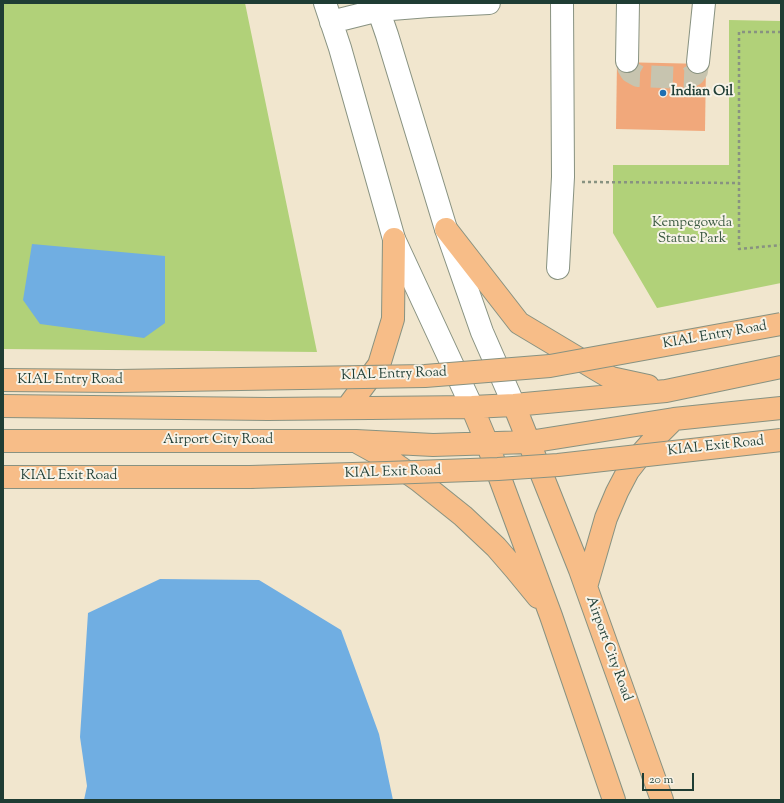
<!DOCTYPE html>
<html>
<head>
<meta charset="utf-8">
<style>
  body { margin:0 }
  #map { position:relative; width:784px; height:803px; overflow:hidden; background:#f1e6ce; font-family:"Sorts Mill Goudy",serif }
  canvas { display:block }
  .frame { position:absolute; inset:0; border:4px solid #1f3d34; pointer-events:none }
  .scale { position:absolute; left:642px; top:773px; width:52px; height:18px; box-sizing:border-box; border:2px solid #1f3d34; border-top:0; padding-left:5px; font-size:12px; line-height:14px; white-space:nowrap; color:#1f3d34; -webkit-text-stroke:3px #f7f3e8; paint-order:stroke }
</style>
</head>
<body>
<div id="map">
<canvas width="784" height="803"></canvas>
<div class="frame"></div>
<div class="scale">20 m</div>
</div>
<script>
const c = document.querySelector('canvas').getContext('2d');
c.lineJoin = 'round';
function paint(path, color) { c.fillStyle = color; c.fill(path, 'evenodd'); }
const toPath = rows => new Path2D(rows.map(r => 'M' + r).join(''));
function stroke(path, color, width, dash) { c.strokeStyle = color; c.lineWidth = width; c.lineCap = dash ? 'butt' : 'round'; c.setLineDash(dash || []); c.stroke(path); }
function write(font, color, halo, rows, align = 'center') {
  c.font = font + ' "Sorts Mill Goudy",serif'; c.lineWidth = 4; c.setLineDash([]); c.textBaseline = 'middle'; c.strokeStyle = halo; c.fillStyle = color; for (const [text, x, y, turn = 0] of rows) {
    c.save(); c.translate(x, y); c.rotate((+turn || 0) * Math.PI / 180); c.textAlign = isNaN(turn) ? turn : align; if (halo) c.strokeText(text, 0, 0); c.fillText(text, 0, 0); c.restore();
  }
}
const green = toPath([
  [3,3,245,3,317,352,3,349],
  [729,20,781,21,781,283,657,308,613,233,613,165,729,165]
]);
const water = toPath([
  [32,244,165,256,165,323,144,338,40,324,23,300],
  [160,579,259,580,341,630,379,734,393,800,84,800,87,786,80,737,88,613]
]);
const building = toPath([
  [617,62,706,64,705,131,616,129]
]);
const minorTunnel = toPath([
  [627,61,628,67,631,72,638,76,688,78,694,75,697,71,698,62]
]);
const path = toPath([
  [781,32,739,32,739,249,781,245],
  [582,182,739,183]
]);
const minor = toPath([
  [325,3,340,48,394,239,472,407],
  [376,3,387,35,446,229,482,332,514,405],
  [331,22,379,10,429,6,489,3],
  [627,61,628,3],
  [698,62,704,3],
  [558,268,563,177,562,3]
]);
const major = toPath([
  [446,229,519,323,611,378,648,386],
  [3,380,118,381],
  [514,405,580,570,662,800],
  [3,406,268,409,472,407,514,405,666,391,781,367],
  [472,407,487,443,551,616,614,800],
  [347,408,379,365,393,319,394,239],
  [3,441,356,441,433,445,529,442,674,419,781,408],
  [359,443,388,459,418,480,463,516,496,547,515,569,538,597],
  [3,477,250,477],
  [586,587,606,518,617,492,628,471,642,453,657,436,674,419]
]);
const majorBridge = toPath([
  [118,381,425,376,550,366,781,324],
  [250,477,387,473,498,469,558,465,781,440]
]);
const markers = [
  [663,93,4,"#1f6fb2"]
];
const poiNames = [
  ["Indian Oil",671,93]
];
const parkNames = [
  ["Kempegowda",692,224],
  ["Statue Park",692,240]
];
const streetNames = [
  ["KIAL Entry Road",715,336,-10],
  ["KIAL Entry Road",394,375,-2],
  ["KIAL Entry Road",70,381],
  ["Airport City Road",218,441],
  ["KIAL Exit Road",716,447,-6],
  ["KIAL Exit Road",393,473,-2],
  ["KIAL Exit Road",69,477],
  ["Airport City Road",608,649,70]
];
paint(green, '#b1d179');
paint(water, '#70aee2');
paint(building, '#f1a87b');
stroke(minorTunnel, '#c7c4af', 22, [22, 11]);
stroke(minor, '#889281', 24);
stroke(major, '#889281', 24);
stroke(path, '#889281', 2.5, [3, 3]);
stroke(minor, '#fff', 22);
stroke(major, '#f7bd88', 22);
stroke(majorBridge, '#889281', 24, []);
stroke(majorBridge, '#f7bd88', 22);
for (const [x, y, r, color] of markers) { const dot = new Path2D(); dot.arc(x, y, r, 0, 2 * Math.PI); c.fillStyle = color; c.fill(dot); stroke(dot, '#f7f3e8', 1.5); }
write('bold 14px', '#1f3d34', '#f7f3e8', poiNames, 'left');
write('14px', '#3c5b42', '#f7f3e8', parkNames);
write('14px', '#1f3d34', '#f7f3e8', streetNames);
</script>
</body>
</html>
